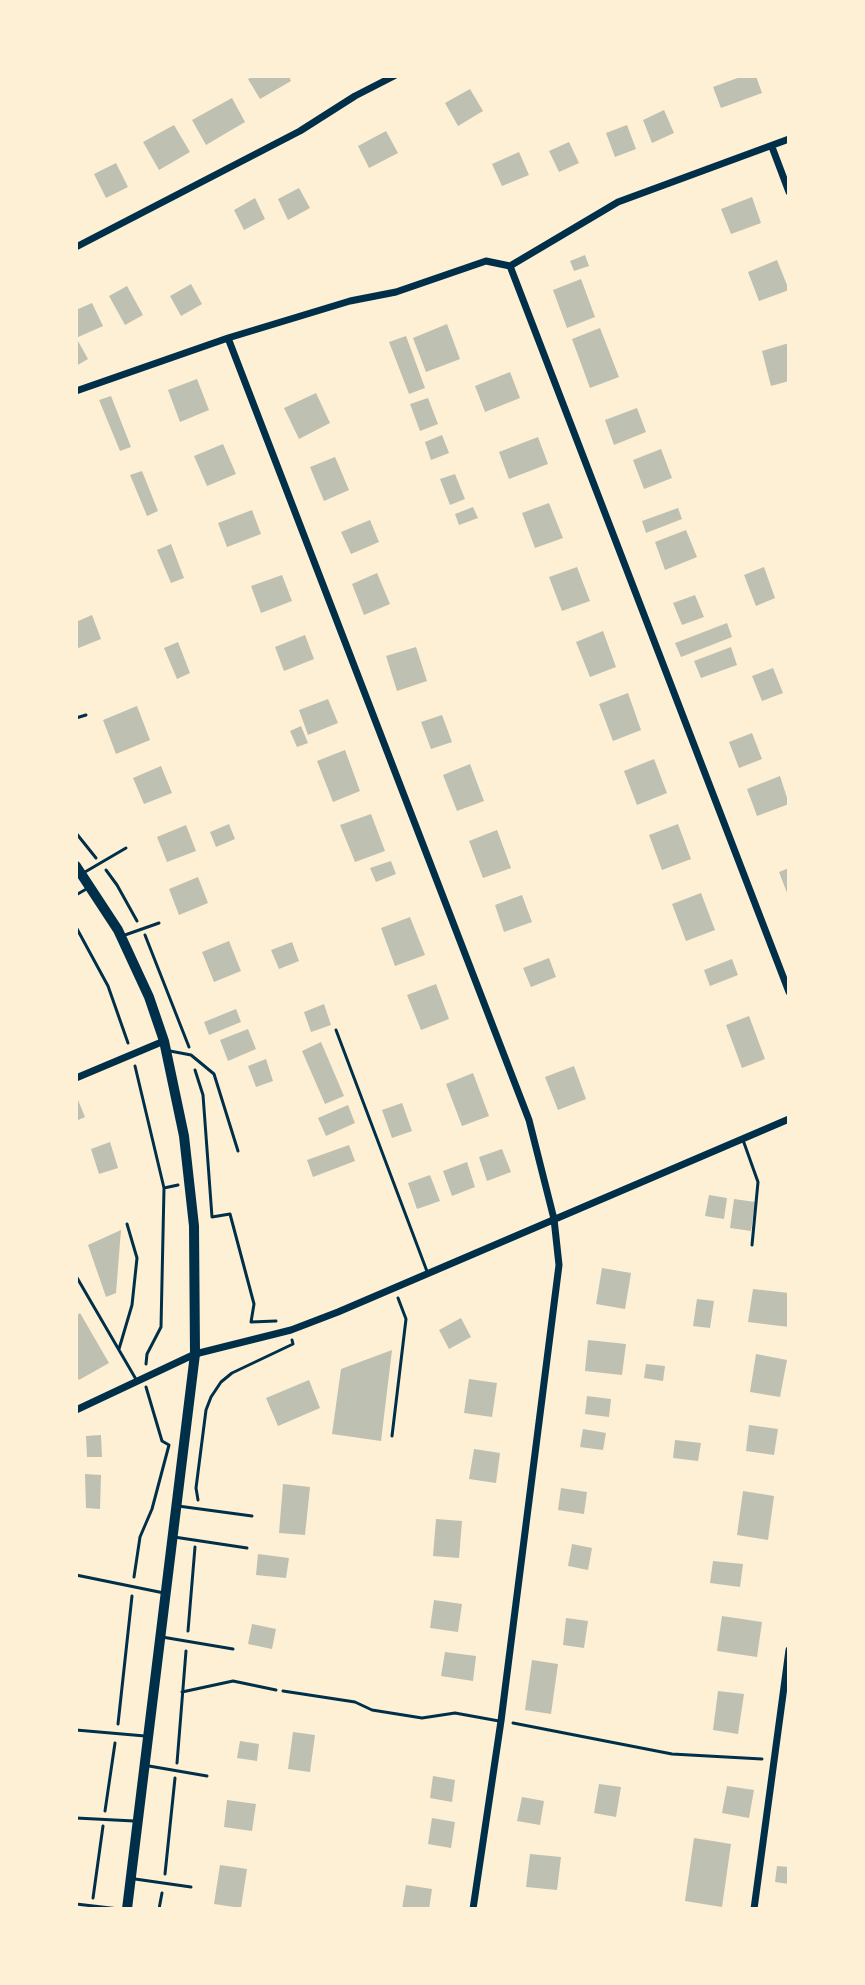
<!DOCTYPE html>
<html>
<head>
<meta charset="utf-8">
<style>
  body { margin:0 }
  #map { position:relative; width:865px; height:1985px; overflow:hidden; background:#fdf0d5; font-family:Raleway,sans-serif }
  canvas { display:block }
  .frame { position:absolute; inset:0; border:78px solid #fdf0d5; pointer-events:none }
</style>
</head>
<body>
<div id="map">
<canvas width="865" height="1985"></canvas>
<div class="frame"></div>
</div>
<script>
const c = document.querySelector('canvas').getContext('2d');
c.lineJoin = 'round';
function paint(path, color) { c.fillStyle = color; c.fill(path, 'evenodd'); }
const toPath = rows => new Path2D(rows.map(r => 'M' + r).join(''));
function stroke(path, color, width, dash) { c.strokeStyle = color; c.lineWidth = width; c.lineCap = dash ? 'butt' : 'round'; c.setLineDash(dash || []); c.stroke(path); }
const building = toPath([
  [254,76,289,76,291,81,260,99,248,79],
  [743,76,756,76,762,93,721,108,713,87],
  [470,89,483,111,458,126,445,103],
  [232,98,245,122,206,145,192,120],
  [664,110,674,133,652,143,643,120],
  [174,125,190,152,159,170,143,142],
  [627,125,636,149,615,157,606,133],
  [386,131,398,153,369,168,358,146],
  [569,142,579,163,559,172,549,151],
  [519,152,529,175,502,186,492,164],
  [116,163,128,187,106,198,94,174],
  [299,188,310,208,288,220,278,199],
  [752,197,761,223,731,234,721,209],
  [255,198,265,219,244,230,234,210],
  [585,255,589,266,574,271,570,261],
  [777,260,789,290,759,301,748,272],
  [581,279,595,317,567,328,553,290],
  [191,284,202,304,181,316,170,296],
  [127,286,143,315,125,325,109,296],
  [92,303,103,326,76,338,76,310],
  [447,324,460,359,426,372,413,338],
  [600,328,619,377,590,388,572,339],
  [406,336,425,388,409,394,389,342],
  [78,341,88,359,76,366,76,342],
  [789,343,789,381,771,386,762,351],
  [510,372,520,398,485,412,475,386],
  [197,379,209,410,180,422,168,390],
  [316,393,330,423,299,439,284,408],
  [111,396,131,447,120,451,99,400],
  [428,398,438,424,420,431,410,404],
  [637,408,646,432,614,445,605,420],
  [442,435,449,453,431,460,425,442],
  [538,437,548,464,509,479,499,452],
  [223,444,236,474,207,486,194,456],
  [661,449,672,478,644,489,633,460],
  [335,457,349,490,324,501,310,467],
  [142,471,158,511,147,516,130,475],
  [455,474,465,499,450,505,440,479],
  [549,503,563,538,535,548,522,513],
  [473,507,478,518,459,525,455,514],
  [678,508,682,519,646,533,642,521],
  [252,510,261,534,227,547,218,523],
  [370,520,379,542,351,554,341,532],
  [686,530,697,557,665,570,655,542],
  [171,544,184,578,171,583,157,550],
  [577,567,590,601,562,611,549,577],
  [764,567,775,598,756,606,744,575],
  [377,573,390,604,364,615,352,584],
  [282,575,292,601,261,613,251,586],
  [695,595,704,617,682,625,673,603],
  [92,615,101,639,76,649,76,622],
  [727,623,732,637,681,657,675,643],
  [603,631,616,667,590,677,576,642],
  [305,635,314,659,284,671,275,647],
  [178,642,190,673,177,679,164,648],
  [416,647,427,681,397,691,386,656],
  [731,647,737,665,701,678,694,661],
  [773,668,783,693,762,701,752,676],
  [628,693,641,730,613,741,599,704],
  [328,699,338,723,308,735,299,710],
  [137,706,150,740,116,754,103,720],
  [442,715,452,742,431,749,421,722],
  [301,726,308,743,297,747,290,731],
  [752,733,762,759,739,768,729,742],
  [345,750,360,791,333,802,317,761],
  [654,759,667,793,637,805,624,771],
  [470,764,484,801,457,811,443,775],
  [161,766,172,793,144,804,133,778],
  [780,776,789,804,757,816,747,789],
  [371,814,385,851,355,862,340,825],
  [229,824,235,839,216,847,210,832],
  [678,824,691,859,662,870,649,835],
  [186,825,196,851,167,862,157,837],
  [497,830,511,868,483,878,469,841],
  [391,861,396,874,376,882,370,868],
  [789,868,789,898,779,872],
  [198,877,208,903,179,915,169,889],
  [701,893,715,930,686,941,672,904],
  [522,895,532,922,504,932,495,905],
  [410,917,425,955,395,966,381,928],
  [229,941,241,971,214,982,202,952],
  [292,942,299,961,279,969,271,950],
  [549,958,556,977,531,987,523,968],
  [732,959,738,975,710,986,704,970],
  [436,984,449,1019,421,1030,407,995],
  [324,1004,331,1025,311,1032,304,1012],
  [236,1009,241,1022,209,1035,204,1022],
  [749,1016,765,1059,742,1068,726,1025],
  [248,1029,256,1049,228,1061,220,1040],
  [321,1042,344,1096,325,1104,302,1051],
  [266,1059,273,1081,256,1087,248,1066],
  [574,1066,586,1099,558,1110,545,1077],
  [473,1073,489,1116,462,1126,446,1084],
  [76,1095,85,1117,76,1121],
  [402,1103,412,1131,392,1138,382,1110],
  [348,1105,355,1123,326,1136,318,1118],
  [110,1142,118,1168,99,1174,91,1149],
  [349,1145,355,1161,313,1177,307,1160],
  [502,1149,511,1172,487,1181,479,1157],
  [467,1162,475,1187,452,1196,443,1171],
  [430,1175,440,1201,417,1209,408,1183],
  [709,1195,727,1198,724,1219,705,1216],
  [734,1199,755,1202,751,1231,730,1228],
  [121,1230,116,1293,106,1297,88,1245],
  [602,1268,631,1273,625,1309,596,1304],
  [753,1289,789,1293,789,1327,748,1322],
  [697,1299,714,1301,710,1328,693,1326],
  [80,1313,109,1363,79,1380,76,1375,76,1316],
  [461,1318,471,1337,449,1349,439,1330],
  [588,1340,626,1344,622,1375,585,1371],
  [392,1350,381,1441,332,1434,341,1369],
  [756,1354,787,1360,780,1397,750,1392],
  [646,1364,665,1366,663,1381,644,1378],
  [469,1379,497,1383,492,1417,464,1413],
  [309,1380,320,1408,278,1426,266,1398],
  [587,1396,611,1399,609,1417,585,1414],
  [749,1425,778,1429,774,1455,746,1451],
  [583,1429,606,1433,603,1450,580,1447],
  [101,1435,102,1457,87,1457,86,1436],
  [675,1440,701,1443,698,1461,673,1458],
  [474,1449,500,1453,496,1483,469,1479],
  [85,1474,101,1475,100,1509,86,1508],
  [283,1484,310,1487,305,1535,279,1533],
  [561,1488,587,1492,584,1514,558,1510],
  [743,1491,774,1496,768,1540,737,1535],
  [436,1519,462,1521,459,1558,433,1556],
  [572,1544,592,1548,588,1570,568,1566],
  [258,1554,289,1558,286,1578,256,1575],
  [713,1561,743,1564,740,1587,710,1583],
  [434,1600,462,1604,458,1632,430,1628],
  [722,1616,762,1622,757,1657,717,1651],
  [566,1618,588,1621,584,1648,563,1645],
  [252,1624,276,1629,272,1649,248,1644],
  [445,1652,476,1656,473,1681,441,1676],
  [532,1660,558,1664,551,1714,525,1710],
  [718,1691,744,1694,738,1734,713,1730],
  [293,1732,315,1735,310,1772,288,1769],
  [240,1741,259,1744,257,1761,237,1758],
  [433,1776,455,1780,452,1802,430,1798],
  [599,1784,621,1787,616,1817,594,1813],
  [727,1786,754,1790,749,1818,722,1813],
  [522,1797,544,1801,540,1825,517,1821],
  [227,1800,256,1804,252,1831,224,1827],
  [432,1818,455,1822,451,1848,428,1844],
  [694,1838,731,1844,722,1907,685,1901],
  [530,1854,561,1857,557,1890,526,1887],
  [220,1865,247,1869,241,1908,214,1904],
  [777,1866,789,1867,789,1884,775,1882],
  [406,1885,432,1889,429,1909,402,1909]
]);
const path = toPath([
  [76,833,96,858],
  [106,870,117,885,137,921],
  [76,927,108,986,128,1043],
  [145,935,189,1047],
  [135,1066,164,1188,161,1327,147,1354,146,1364],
  [195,1070,203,1095,212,1217,230,1214,254,1304,251,1322,276,1321],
  [164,1188,178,1185],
  [392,1436,406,1319,398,1298],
  [198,1500,196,1488,206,1410,211,1397,221,1382,232,1373,293,1344,292,1340],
  [134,1577,140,1537,152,1509,169,1445,162,1441,146,1387],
  [188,1631,195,1547],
  [182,1692,233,1681,276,1690],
  [513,1723,672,1754,762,1759],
  [118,1724,132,1596],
  [177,1763,186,1651],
  [105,1811,115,1743],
  [165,1874,175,1778],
  [93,1898,103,1826],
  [159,1909,162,1893]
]);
const service = toPath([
  [76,718,86,715],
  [85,872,126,848],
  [76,895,88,888],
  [125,935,159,923],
  [336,1030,428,1274],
  [170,1051,191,1055,214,1074,238,1151],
  [743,1140,758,1182,752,1245],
  [76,1276,137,1381],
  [119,1349,132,1305,137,1258,127,1224],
  [178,1506,252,1516],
  [174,1537,247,1548],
  [76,1575,164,1593],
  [162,1637,233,1649],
  [283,1691,355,1702,372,1710,422,1718,455,1713,499,1721],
  [76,1730,145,1736],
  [149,1766,207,1776],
  [76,1818,134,1821],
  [135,1879,191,1887],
  [76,1904,119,1909]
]);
const minor = toPath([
  [772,147,789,192],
  [76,247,300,131,355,96,394,76],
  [510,266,789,992],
  [228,338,529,1120,554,1219,559,1265,501,1721,473,1909],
  [76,391,228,338,350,301,396,292,486,261,510,266,618,202,789,139],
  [76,1078,164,1041],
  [76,1410,195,1354,291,1330,338,1312,789,1119],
  [754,1909,789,1650]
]);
const secondary = toPath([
  [76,866,118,930,149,997,164,1041,184,1136,194,1226,195,1354,127,1909]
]);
paint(building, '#bec0b2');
stroke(path, '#003049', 3);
stroke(service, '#003049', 3);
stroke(minor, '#003049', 7);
stroke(secondary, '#003049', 10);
</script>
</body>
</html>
